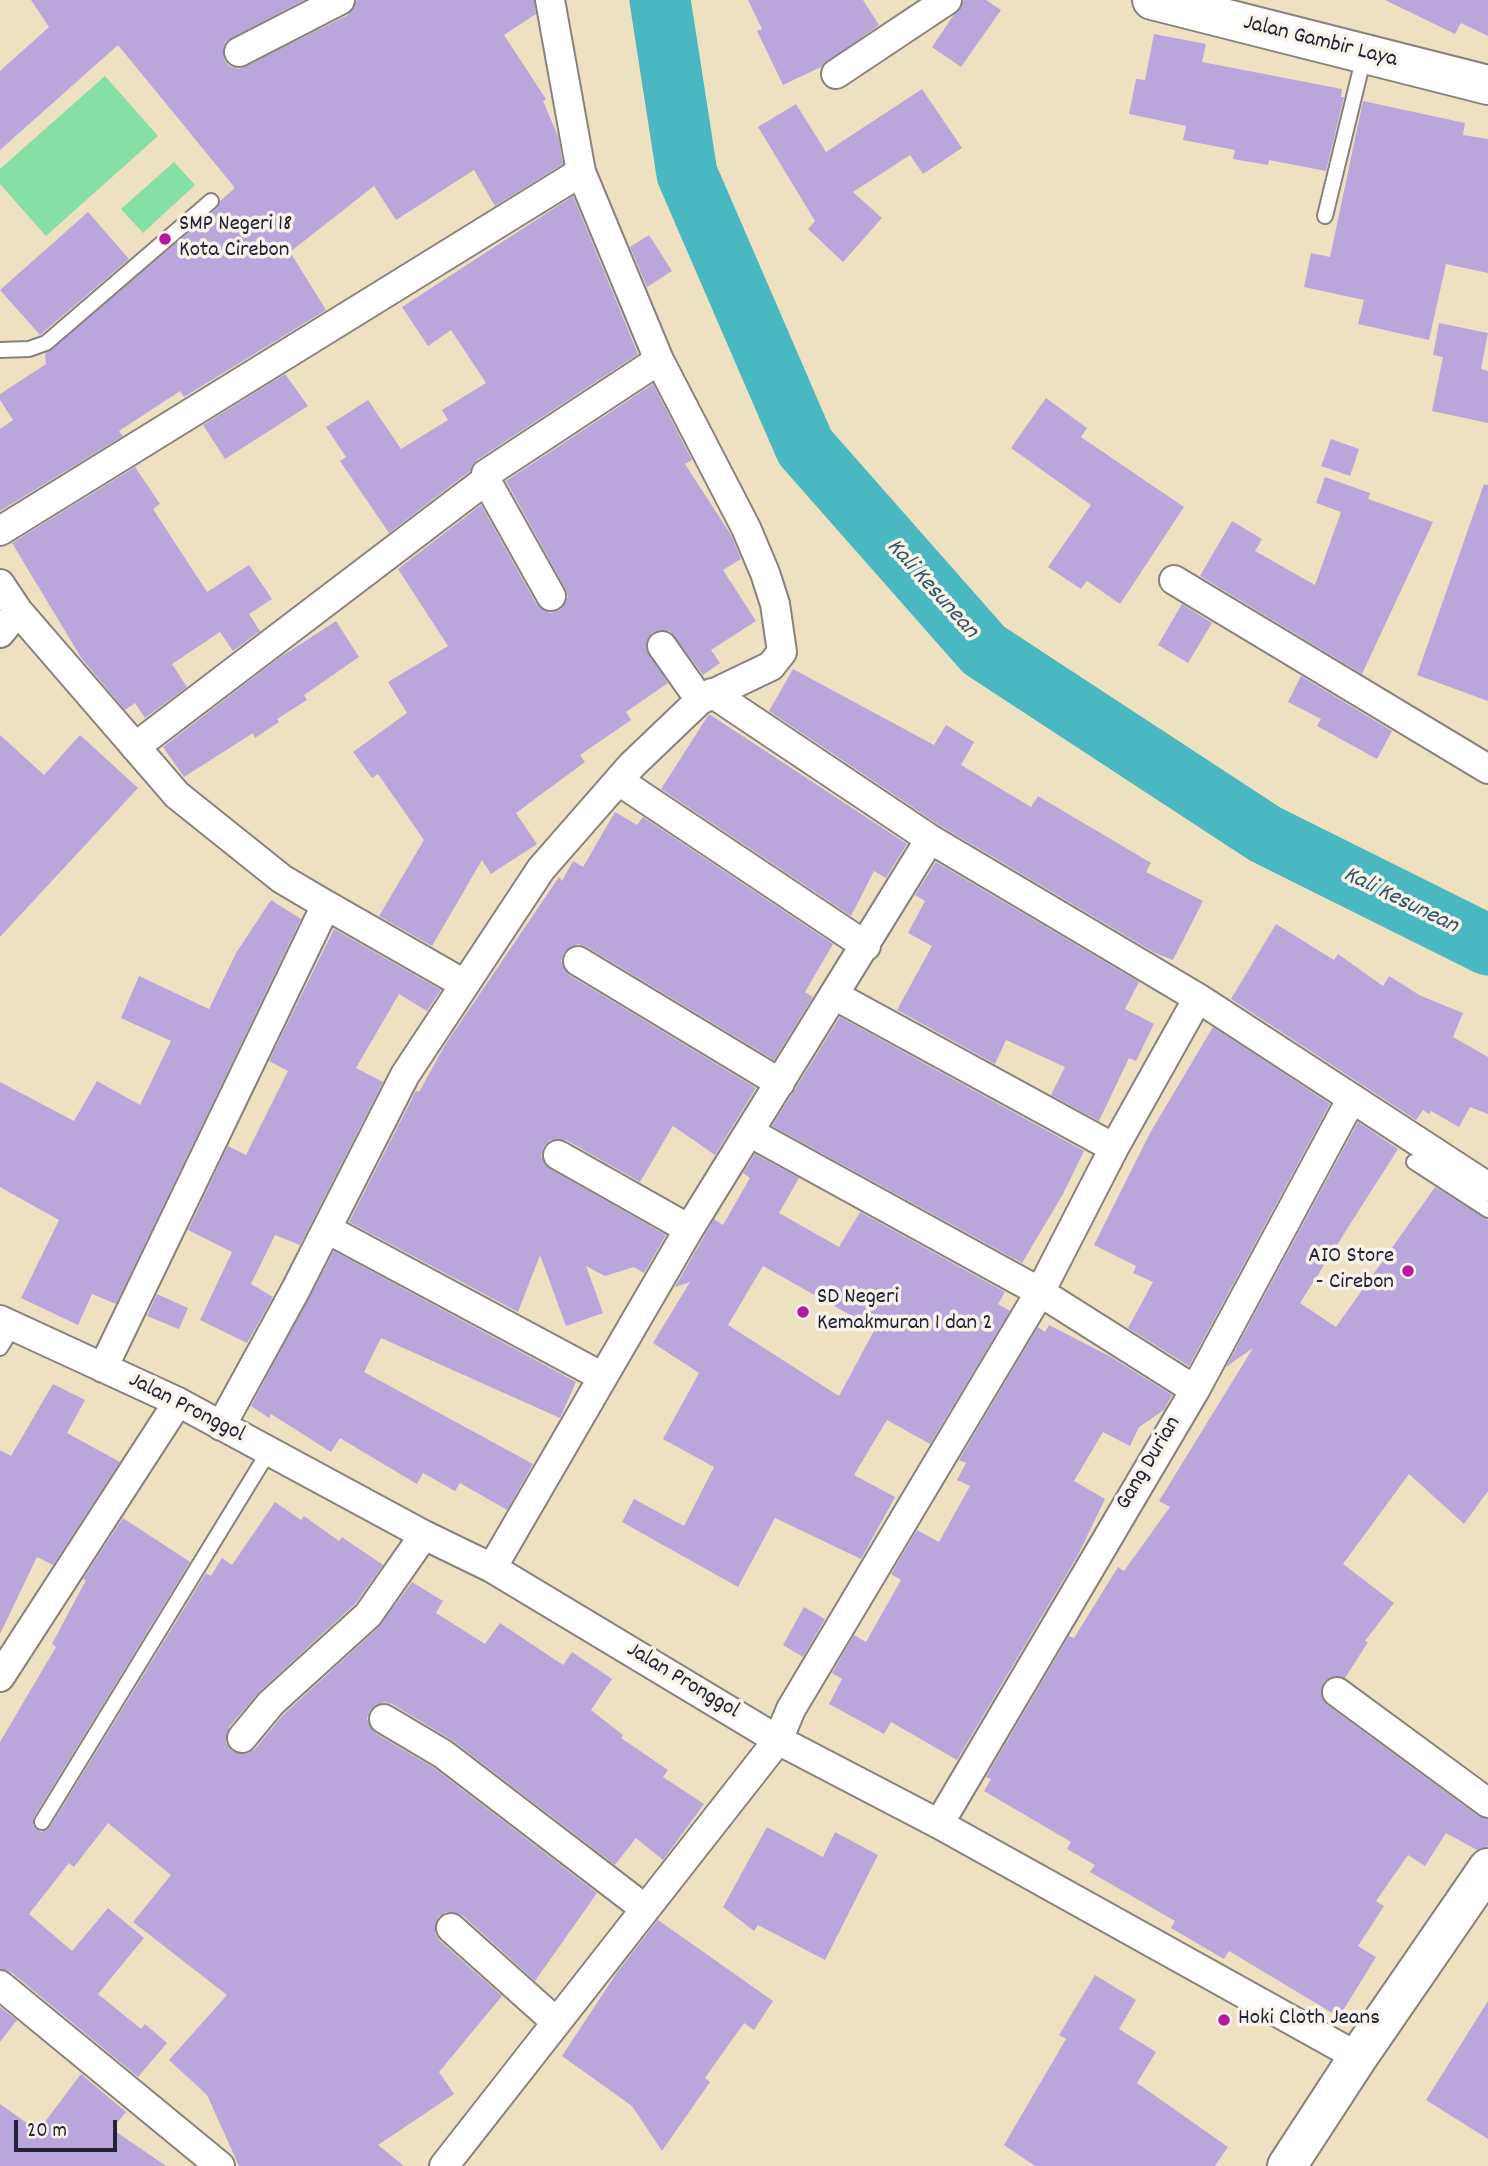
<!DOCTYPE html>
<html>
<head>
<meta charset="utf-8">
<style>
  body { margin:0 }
  #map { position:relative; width:1488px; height:2166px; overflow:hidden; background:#ede1c1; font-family:Dekko,sans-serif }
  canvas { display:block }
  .scale { position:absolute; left:14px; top:2120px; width:103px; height:32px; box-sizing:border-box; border:4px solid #22223b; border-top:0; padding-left:9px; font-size:21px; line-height:24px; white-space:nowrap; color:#22223b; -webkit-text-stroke:5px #f7f3e8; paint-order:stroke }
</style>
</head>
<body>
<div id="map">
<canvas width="1488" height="2166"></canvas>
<div class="scale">20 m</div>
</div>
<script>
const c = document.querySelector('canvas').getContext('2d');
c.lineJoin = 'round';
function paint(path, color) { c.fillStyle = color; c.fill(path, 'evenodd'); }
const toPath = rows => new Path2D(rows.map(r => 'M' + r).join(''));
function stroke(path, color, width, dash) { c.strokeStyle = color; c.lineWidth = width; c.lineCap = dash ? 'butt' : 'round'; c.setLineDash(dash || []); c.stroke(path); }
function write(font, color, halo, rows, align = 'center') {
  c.font = font + ' Dekko,sans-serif'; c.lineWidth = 7; c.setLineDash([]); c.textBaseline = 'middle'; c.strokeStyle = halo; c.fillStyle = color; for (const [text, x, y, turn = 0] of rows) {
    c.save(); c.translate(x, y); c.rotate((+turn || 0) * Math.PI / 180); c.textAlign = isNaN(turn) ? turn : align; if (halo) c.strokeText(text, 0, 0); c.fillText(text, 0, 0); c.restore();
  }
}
const green = toPath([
  [105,76,158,136,46,236,0,184,0,169],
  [174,162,195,185,143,233,121,209]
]);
const river = toPath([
  [660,0,687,174,805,447,984,650,1265,834,1488,945]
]);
const building = toPath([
  [31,0,304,0,225,42,224,59,229,66,239,69,348,15,357,0,534,0,536,14,504,35,546,99,543,101,558,136,563,164,495,206,474,170,396,220,374,186,290,252,326,310,184,397,180,391,119,431,123,436,0,511,0,429,13,420,0,400,0,394,46,364,45,354,217,208,220,201,235,188,118,45,0,150,0,71,49,27],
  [748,0,863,0,879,25,821,67,783,85,757,31,762,29],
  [964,0,986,0,1001,10,961,67,932,47],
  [1385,0,1488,0,1488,36,1461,23,1455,34],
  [1154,34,1206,44,1202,62,1342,89,1341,97,1344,97,1326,171,1269,160,1268,165,1233,159,1235,150,1183,140,1186,126,1129,114,1136,79,1145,80],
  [922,89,962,148,923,174,910,155,853,192,882,218,843,262,808,229,815,221,758,127,796,104,826,152],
  [1363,101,1465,123,1463,135,1488,139,1488,273,1446,264,1429,340,1358,324,1364,300,1304,287,1311,253,1330,257],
  [573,196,638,354,477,460,470,471,389,533,340,461,346,457,326,427,368,400,401,449,448,420,442,410,486,383,451,330,428,346,402,307],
  [88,212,129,259,40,335,0,290],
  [649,235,672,271,647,287,630,247],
  [1439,323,1488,333,1481,369,1488,371,1488,423,1432,411,1443,357,1433,355],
  [285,374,308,406,225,459,203,425],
  [653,384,692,460,685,464,731,535,741,559,723,570,756,621,711,650,720,663,703,675,670,631,660,630,652,633,646,648,668,683,626,712,631,720,580,755,585,762,516,813,537,844,491,874,482,860,432,946,379,916,424,840,378,774,372,778,353,752,407,713,388,682,448,646,398,569,481,505,537,605,550,613,560,610,568,597,565,588,506,481],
  [1046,398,1087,428,1081,437,1184,507,1120,604,1087,581,1081,589,1048,567,1091,505,1011,448],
  [1331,439,1359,449,1350,476,1321,466],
  [135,467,160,504,153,509,207,592,249,565,272,599,249,614,260,631,233,651,220,632,172,664,187,687,145,718,135,703,125,710,82,659,12,543],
  [1325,477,1370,493,1368,499,1433,522,1362,674,1200,576,1232,521,1262,539,1255,551,1315,585,1341,512,1316,503],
  [1484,484,1488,485,1488,701,1417,675],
  [1182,604,1212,623,1188,663,1158,645],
  [336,621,359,657,304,695,307,700,277,719,279,722,255,738,253,733,184,777,163,747,279,658],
  [793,669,934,745,946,725,974,742,961,765,1031,807,1038,796,1151,863,1146,872,1203,901,1173,960,1155,953,939,825,769,711],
  [1301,676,1392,731,1377,759,1317,726,1321,719,1288,702],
  [709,714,907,844,886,878,874,871,851,916,661,789],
  [0,735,44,775,80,735,138,788,0,937],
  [615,812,637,825,643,817,833,944,805,992,813,997,774,1060,587,947,578,944,564,952,561,961,569,975,756,1088,715,1155,673,1126,640,1182,566,1140,550,1140,544,1146,541,1156,550,1169,666,1235,644,1273,634,1267,605,1276,586,1266,603,1313,566,1326,540,1255,518,1312,349,1222,416,1091,419,1092,445,1045,559,877,562,881,573,861,583,867],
  [936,862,1139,982,1125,1009,1154,1024,1136,1061,1129,1058,1099,1121,1051,1095,1065,1067,1006,1040,995,1064,897,1010,932,946,908,933,925,901,915,895],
  [271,900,301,919,116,1304,92,1294,78,1325,21,1298,59,1220,0,1187,0,1082,74,1121,97,1081,140,1105,171,1041,121,1018,139,976,209,1009,236,953],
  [1276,924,1334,960,1338,954,1383,986,1389,976,1421,996,1463,1013,1453,1037,1488,1057,1488,1114,1470,1107,1459,1127,1431,1111,1429,1114,1423,1110,1416,1120,1231,999],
  [334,929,441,990,427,1011,399,994,356,1068,383,1082,300,1245,275,1235,251,1284,273,1297,247,1343,200,1320,232,1252,188,1230,228,1146,246,1155,288,1071,269,1061],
  [840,1017,1084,1151,1063,1194,1022,1263,772,1126],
  [1213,1027,1330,1104,1189,1366,1128,1328,1153,1282,1133,1273,1136,1266,1094,1245,1150,1133],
  [1358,1122,1398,1149,1300,1303,1336,1327,1435,1187,1488,1220,1488,1491,1464,1524,1409,1474,1343,1564,1394,1603,1365,1641,1368,1642,1345,1678,1331,1677,1324,1682,1322,1698,1327,1705,1478,1816,1488,1819,1488,1846,1477,1850,1446,1833,1425,1866,1408,1855,1376,1901,1384,1906,1358,1946,1376,1957,1339,2017,1229,1951,1224,1959,1171,1928,1175,1921,1090,1872,1095,1865,1067,1849,1071,1842,984,1791,991,1779,986,1777,1069,1636,1074,1638,1118,1567,1124,1571,1170,1507,1159,1501,1253,1348,1226,1367],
  [755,1154,799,1178,779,1213,839,1247,860,1212,1005,1292,998,1304,1010,1311,930,1444,887,1420,854,1475,895,1497,861,1559,775,1518,738,1587,622,1522,634,1499,684,1526,714,1467,663,1439,699,1373,653,1343,690,1282,675,1287,714,1219,723,1225,750,1178,743,1173],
  [763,1266,875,1329,839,1396,728,1325],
  [334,1251,576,1382,560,1418,381,1338,364,1372,533,1464,507,1510,460,1483,455,1491,423,1473,417,1484,340,1438,331,1452,271,1414,269,1418,251,1406],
  [157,1294,188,1308,179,1329,147,1316],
  [1049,1325,1111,1357,1172,1395,1164,1410,1139,1427,1130,1446,1103,1432,1074,1481,1105,1499,1078,1555,957,1760,891,1722,884,1734,829,1704,842,1679,832,1673,854,1635,866,1642,901,1580,891,1574,917,1530,939,1542,970,1486,957,1480,966,1463,959,1460,1038,1327,1045,1332],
  [53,1384,85,1400,67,1433,120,1462,53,1565,37,1557,0,1634,0,1450,11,1456],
  [275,1502,301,1520,304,1516,339,1541,342,1537,383,1565,355,1604,260,1691,229,1727,226,1743,232,1751,247,1754,255,1749,283,1715,379,1627,412,1582,443,1601,436,1613,485,1644,500,1623,563,1665,572,1652,612,1679,591,1710,623,1735,621,1738,668,1770,663,1777,704,1804,663,1860,636,1838,615,1865,452,1740,392,1704,384,1702,370,1710,367,1719,375,1733,434,1768,597,1893,535,1981,462,1915,446,1912,438,1917,435,1933,439,1940,502,1996,439,2072,454,2094,378,2145,404,2166,239,2166,207,2095,169,2060,227,1995,133,1922,171,1875,108,1823,74,1867,69,1863,29,1914,72,1951,108,1908,144,1938,98,1994,141,2029,145,2024,167,2043,138,2077,11,1972,0,1969,0,1742,56,1647,52,1644,86,1580,83,1579,123,1518,190,1562,34,1817,33,1826,41,1832,50,1827,206,1573,211,1576,222,1558,232,1565],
  [804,1607,825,1619,803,1657,783,1645],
  [767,1827,823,1857,835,1832,878,1855,825,1960,758,1925,754,1931,723,1907],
  [658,1920,773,2001,754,2030,744,2023,705,2078,710,2082,662,2151,632,2106,562,2056,618,1971],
  [1095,1975,1136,2000,1119,2029,1156,2052,1137,2083,1228,2147,1215,2166,1035,2166,1004,2145,1066,2039,1059,2035],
  [1488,2001,1488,2139,1426,2100],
  [0,2007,17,2020,0,2042],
  [81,2074,126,2112,112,2129,166,2166,0,2166,0,2104,38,2131]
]);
const lane = toPath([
  [1325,216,1364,56],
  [0,350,29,349,46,343,211,201],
  [1414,1162,1488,1210],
  [0,1348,13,1327],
  [42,1822,269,1451]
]);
const street = toPath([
  [239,52,340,0],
  [836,74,947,0],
  [486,480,551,596],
  [0,531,581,172],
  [1174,580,1488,769],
  [0,584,18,611,177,795,282,879,326,905,103,1368],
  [0,633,18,611],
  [662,646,700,700],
  [712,693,930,839,1198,998,1488,1187],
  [135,747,486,480,486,474,659,360],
  [619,781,866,946],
  [326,905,464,984],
  [578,961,780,1083],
  [834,995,1114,1148],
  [751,1133,1040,1292,1195,1390],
  [558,1155,689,1229],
  [327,1229,601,1376],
  [0,1320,178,1402,424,1535,492,1568,778,1740,939,1824,1358,2057],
  [221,1426,295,1291,405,1075,541,869,632,765,700,700,771,666,782,652,775,604,765,573,746,528,659,360,581,172,550,0],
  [492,1568,689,1229,930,839],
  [0,1677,178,1402],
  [1337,1692,1488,1803],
  [384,1719,443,1754,644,1908],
  [242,1738,271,1703,368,1615,424,1535],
  [939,1824,1195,1390,1352,1098],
  [451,1928,555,2021],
  [0,1985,220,2166],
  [444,2166,778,1740,791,1709,1040,1292,1114,1148,1198,998]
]);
const secondary = toPath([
  [1152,0,1488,85]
]);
const highway = toPath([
  [1287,2166,1358,2057,1488,1868]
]);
const markers = [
  [165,239,7,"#b5179e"],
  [1408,1271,7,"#b5179e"],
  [803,1312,7,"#b5179e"],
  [1224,2020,7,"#b5179e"]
];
const streetNames = [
  ["Jalan Gambir Laya",1320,43,14],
  ["Jalan Pronggol",186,1409,27],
  ["Gang Durian",1150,1464,-59],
  ["Jalan Pronggol",682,1682,31]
];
const poiNames = [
  ["SMP Negeri 18",179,226],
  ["Kota Cirebon",179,252],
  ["AIO Store",1394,1258,"right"],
  ["- Cirebon",1394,1284,"right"],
  ["SD Negeri",817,1299],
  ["Kemakmuran 1 dan 2",817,1325],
  ["Hoki Cloth Jeans",1238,2020]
];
const waterNames = [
  ["Kali Kesunean",931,590,48],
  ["Kali Kesunean",1400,902,26]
];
paint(green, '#86dfa5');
stroke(river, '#49b8c0', 61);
paint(building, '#b9a7dc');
stroke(lane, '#88827e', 18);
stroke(street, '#88827e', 32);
stroke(secondary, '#88827e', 42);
stroke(highway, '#88827e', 42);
stroke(lane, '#fff', 14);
stroke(street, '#fff', 28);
stroke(secondary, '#fff', 38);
stroke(highway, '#fff', 38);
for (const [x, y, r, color] of markers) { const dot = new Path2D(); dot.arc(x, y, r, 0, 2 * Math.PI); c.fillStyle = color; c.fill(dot); stroke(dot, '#f7f3e8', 2.5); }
write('23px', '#22223b', '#f7f3e8', streetNames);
write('23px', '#22223b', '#f7f3e8', poiNames, 'left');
write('italic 24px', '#30566a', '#f7f3e8', waterNames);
</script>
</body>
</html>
